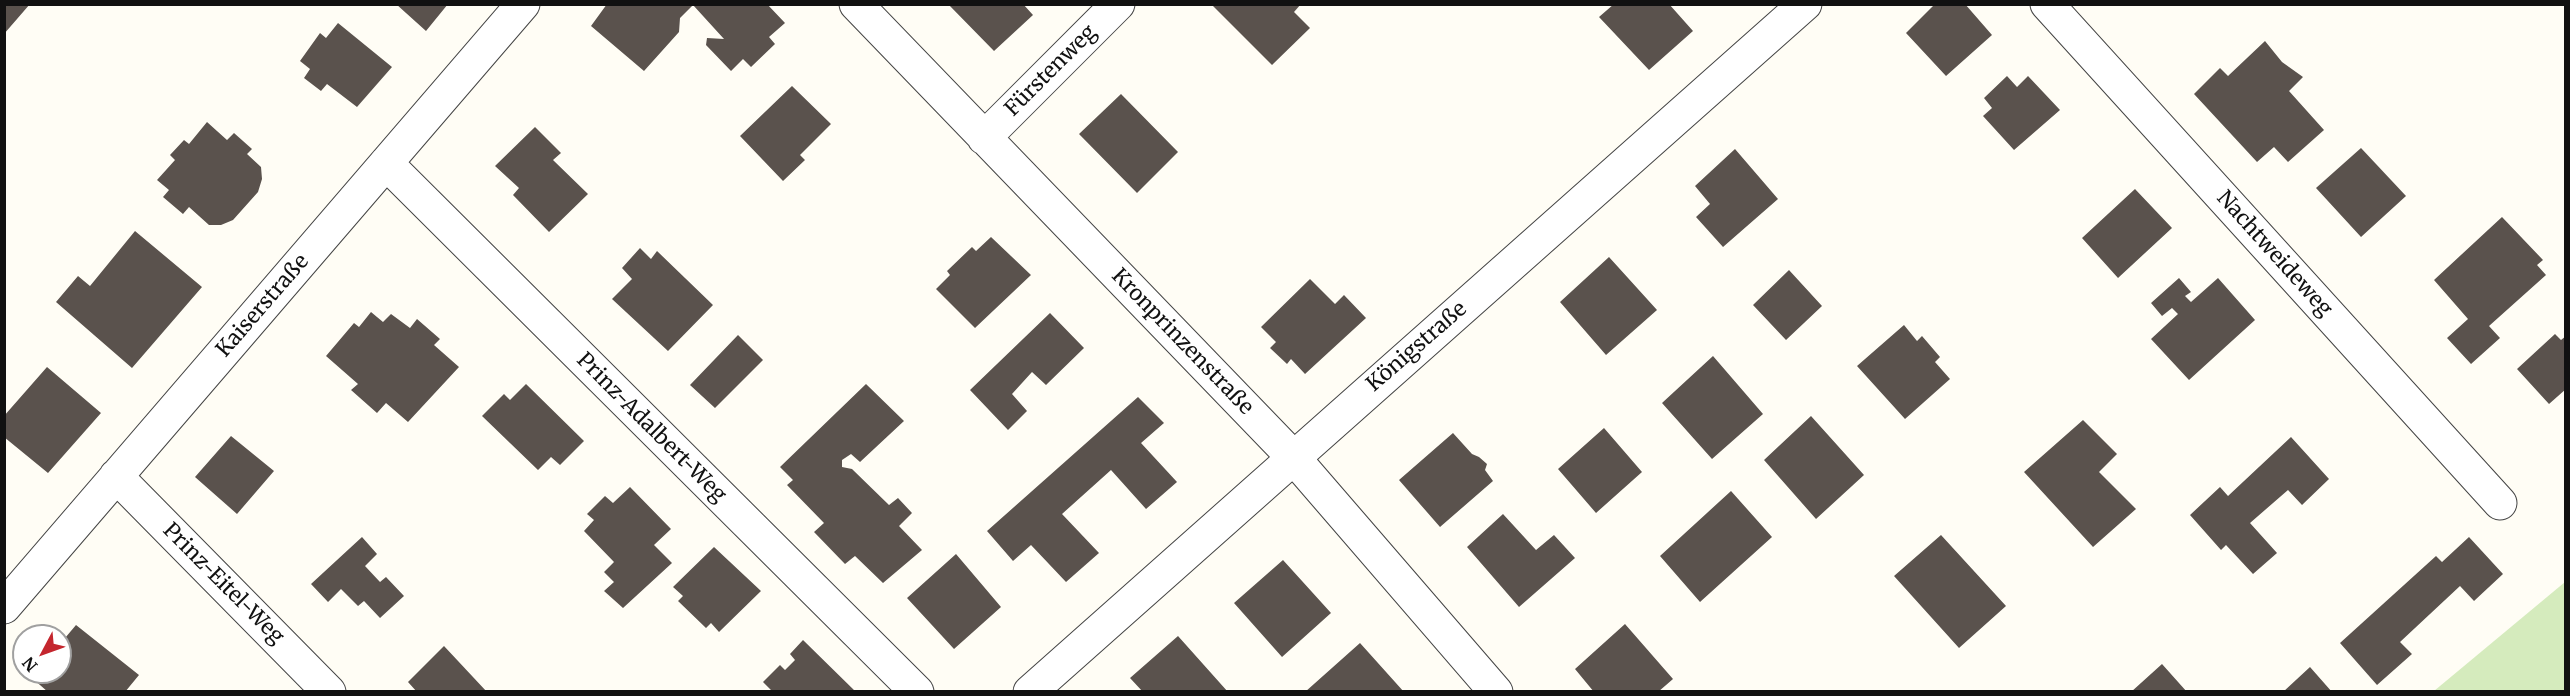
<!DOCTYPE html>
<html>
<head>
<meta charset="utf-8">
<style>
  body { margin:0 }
  #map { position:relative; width:2570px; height:696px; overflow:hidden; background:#fffdf5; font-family:Merriweather,serif }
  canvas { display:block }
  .frame { position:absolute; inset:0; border:6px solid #111; pointer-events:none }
  .north { position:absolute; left:12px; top:624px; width:60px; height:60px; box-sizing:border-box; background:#fff; border:2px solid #a0a0a0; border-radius:50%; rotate:229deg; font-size:16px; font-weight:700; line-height:24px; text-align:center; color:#111 }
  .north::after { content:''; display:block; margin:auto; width:21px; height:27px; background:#c4262e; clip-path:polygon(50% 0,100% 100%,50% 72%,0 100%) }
</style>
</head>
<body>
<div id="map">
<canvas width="2570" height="696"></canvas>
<div class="frame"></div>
<div class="north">N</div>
</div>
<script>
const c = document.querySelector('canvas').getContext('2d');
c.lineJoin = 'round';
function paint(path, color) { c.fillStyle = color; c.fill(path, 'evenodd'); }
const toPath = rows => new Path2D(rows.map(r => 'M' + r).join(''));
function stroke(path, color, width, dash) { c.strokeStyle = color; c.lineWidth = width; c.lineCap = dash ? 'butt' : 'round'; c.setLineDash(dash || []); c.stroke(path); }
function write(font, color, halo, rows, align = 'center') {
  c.font = font + ' Merriweather,serif'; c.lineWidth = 6; c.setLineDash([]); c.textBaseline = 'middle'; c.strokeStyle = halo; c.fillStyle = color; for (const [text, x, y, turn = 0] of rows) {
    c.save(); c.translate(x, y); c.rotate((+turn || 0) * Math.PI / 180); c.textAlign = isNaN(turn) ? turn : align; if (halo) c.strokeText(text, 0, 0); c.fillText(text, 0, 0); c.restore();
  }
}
const green = toPath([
  [2565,582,2565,691,2434,691]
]);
const building = toPath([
  [4,4,30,4,4,34],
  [396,4,448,4,426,31],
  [607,4,767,4,785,23,769,37,775,44,751,67,743,59,731,71,706,45,707,38,724,39,693,5,680,18,679,32,644,71,591,26],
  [948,4,1023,4,1033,15,994,51],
  [1211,4,1301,4,1294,12,1310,28,1272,65],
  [1614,4,1669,4,1693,31,1649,70,1599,17],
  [1935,4,1965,4,1992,35,1946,76,1906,33],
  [338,23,392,67,357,107,327,84,321,91,304,78,310,69,300,61,320,33,326,38],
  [2265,41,2282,62,2303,77,2289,91,2324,130,2288,162,2274,147,2257,162,2194,94,2220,68,2228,76],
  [2007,76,2017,87,2028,76,2060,110,2014,150,1983,116,1992,108,1984,98],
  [792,86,831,124,800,155,805,160,783,181,740,136],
  [1121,94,1178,152,1137,193,1079,134],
  [207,122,227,140,234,133,252,149,247,154,261,167,262,179,258,192,233,220,221,225,209,225,189,207,183,214,163,197,169,190,157,180,175,160,170,155,184,140,189,144],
  [535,127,561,153,553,160,588,194,549,232,513,195,519,188,495,166],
  [2361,148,2406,196,2361,237,2316,188],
  [1735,149,1778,199,1723,247,1696,217,1710,204,1695,186],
  [2135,189,2172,228,2118,278,2082,238],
  [2502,217,2543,260,2537,265,2546,275,2489,326,2500,338,2471,364,2447,338,2468,319,2434,280],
  [135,231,202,287,132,368,56,302,78,276,90,286],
  [991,237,1031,275,975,328,936,289,950,275,947,271,972,247,976,251],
  [640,248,651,259,657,251,713,305,668,351,612,299,632,279,622,268],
  [1609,257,1657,310,1606,355,1560,302],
  [1789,270,1822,306,1786,340,1753,305],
  [2179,278,2191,292,2185,296,2191,302,2218,278,2255,320,2189,380,2151,339,2178,314,2172,308,2162,316,2151,303],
  [1310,279,1335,304,1344,295,1366,318,1305,374,1291,359,1287,364,1270,348,1276,342,1261,327],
  [371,312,383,322,391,314,410,328,417,319,440,339,434,345,459,367,408,422,386,403,377,413,351,390,358,384,326,356,354,323,359,327],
  [1050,313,1084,348,1046,385,1032,372,1012,394,1027,411,1008,430,970,390],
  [1904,325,1917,341,1922,336,1940,357,1935,362,1950,379,1905,419,1857,366],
  [2555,334,2561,340,2566,336,2566,389,2549,404,2517,369],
  [738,335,763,360,715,408,690,385],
  [1713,356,1763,414,1712,459,1662,403],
  [47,367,101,413,48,473,4,437,4,416],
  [526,384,584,441,560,465,551,457,538,470,482,416,504,394,510,400],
  [866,384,904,421,860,462,851,454,842,460,842,467,852,469,889,505,898,498,912,513,899,526,922,550,883,583,855,556,845,564,814,532,824,523,787,485,793,480,780,467],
  [1138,397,1164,423,1141,443,1177,482,1146,509,1111,470,1062,514,1099,553,1066,582,1031,545,1013,561,987,531],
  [1811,416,1864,475,1816,519,1764,460],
  [2083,420,2117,454,2099,472,2136,509,2093,547,2024,472],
  [1604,428,1642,472,1596,513,1558,469],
  [1453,433,1472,454,1479,457,1487,464,1485,470,1493,481,1440,527,1399,480],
  [231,436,274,471,237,514,195,477],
  [2291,437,2329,479,2302,505,2288,490,2250,523,2277,553,2253,574,2226,545,2221,550,2190,515,2220,487,2228,496],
  [630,487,671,529,654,545,672,563,623,608,604,591,614,582,604,572,614,562,584,531,594,520,587,514,605,496,613,503],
  [1731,491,1772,537,1700,602,1660,556],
  [1503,514,1536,550,1554,535,1575,558,1519,607,1467,547],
  [1941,535,2006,606,1959,648,1894,576],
  [362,537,377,554,365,566,380,582,386,577,404,596,380,618,364,601,358,606,341,589,328,602,311,584],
  [2469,537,2503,574,2474,601,2460,586,2400,642,2412,654,2377,685,2340,643,2436,556,2442,562],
  [714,547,761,591,719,632,711,623,706,628,678,601,683,596,673,587],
  [956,554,1001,607,954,649,907,598],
  [1283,560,1331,613,1282,657,1234,603],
  [1625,624,1673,679,1658,692,1594,692,1575,669],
  [76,625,139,675,125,692,48,692,32,678,37,672,60,672,60,644],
  [1178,636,1228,692,1143,692,1130,678],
  [803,640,856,692,773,692,763,682,780,665,785,670,795,660,790,654],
  [1360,643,1404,692,1305,692],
  [444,646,487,692,417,692,408,682],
  [2162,664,2187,692,2131,692],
  [2310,667,2332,692,2283,692]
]);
const street = toPath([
  [856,4,1293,457,1496,692],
  [2047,4,2500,503],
  [984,138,1118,4],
  [386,163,917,692],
  [116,476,329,692],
  [4,607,523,4],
  [1030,692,1805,4]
]);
const streetNames = [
  ["Fürstenweg",1051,71,-45],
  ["Nachtweideweg",2274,254,48],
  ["Kaiserstraße",263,306,-49],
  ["Kronprinzenstraße",1182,342,46],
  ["Königstraße",1417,347,-41],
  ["Prinz-Adalbert-Weg",651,428,45],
  ["Prinz-Eitel-Weg",223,584,45]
];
paint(green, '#d5ebbd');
paint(building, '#5a524d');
stroke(street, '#444', 35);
stroke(street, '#fff', 33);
write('21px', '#111', '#fff', streetNames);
</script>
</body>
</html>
